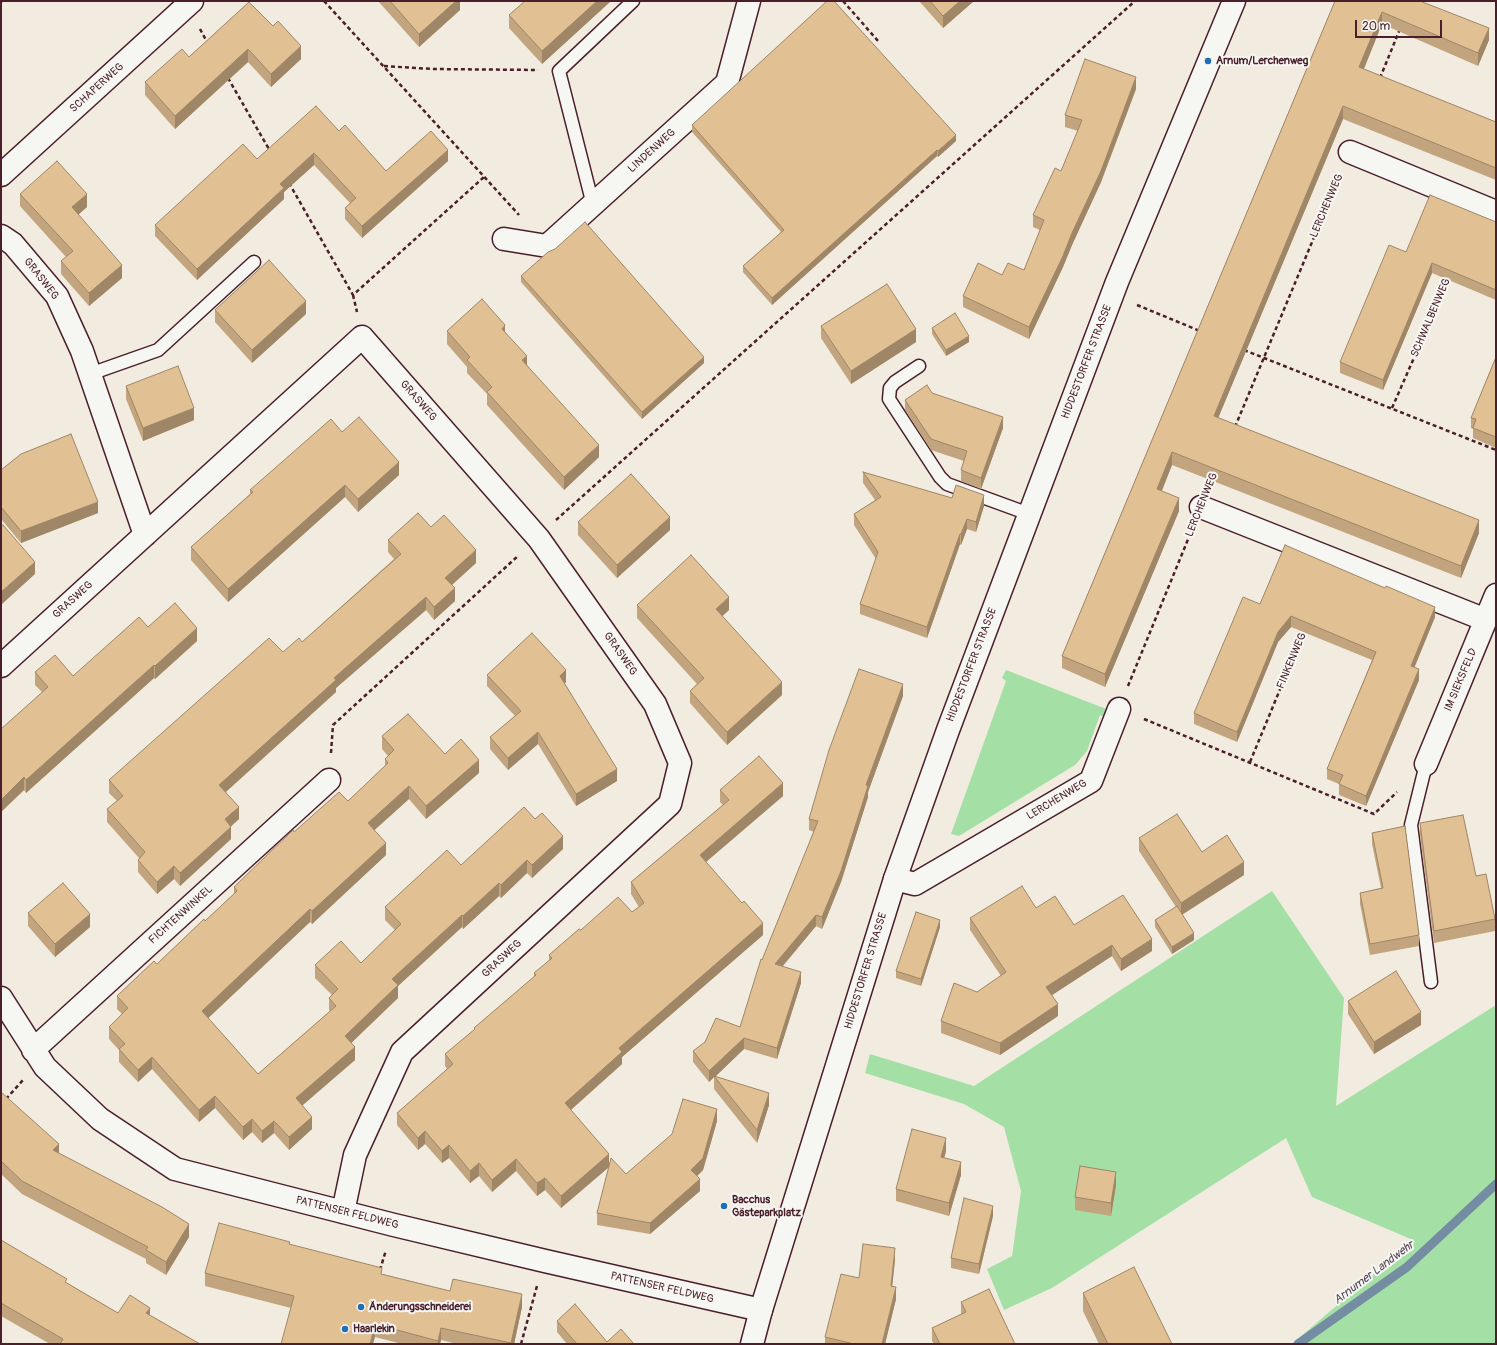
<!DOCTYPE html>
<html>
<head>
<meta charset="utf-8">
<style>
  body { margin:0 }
  #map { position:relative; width:1497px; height:1345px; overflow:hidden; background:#f2ebdf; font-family:Pangolin,sans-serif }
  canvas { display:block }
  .frame { position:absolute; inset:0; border:2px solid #4a1f2b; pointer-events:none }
  .scale { position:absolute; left:1355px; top:20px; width:87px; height:18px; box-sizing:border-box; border:2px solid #4a1f2b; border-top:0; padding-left:5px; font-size:12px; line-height:14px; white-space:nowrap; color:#4a1f2b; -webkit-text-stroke:3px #f6f6f2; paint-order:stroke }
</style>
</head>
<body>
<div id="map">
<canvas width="1497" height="1345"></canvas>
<div class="frame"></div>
<div class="scale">20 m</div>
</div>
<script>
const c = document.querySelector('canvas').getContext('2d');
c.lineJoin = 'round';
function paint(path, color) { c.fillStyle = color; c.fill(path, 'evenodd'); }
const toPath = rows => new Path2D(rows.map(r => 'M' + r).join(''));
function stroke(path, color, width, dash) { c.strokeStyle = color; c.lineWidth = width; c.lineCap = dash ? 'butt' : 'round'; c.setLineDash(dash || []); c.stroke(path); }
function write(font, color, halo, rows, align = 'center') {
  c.font = font + ' Pangolin,sans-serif'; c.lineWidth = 4; c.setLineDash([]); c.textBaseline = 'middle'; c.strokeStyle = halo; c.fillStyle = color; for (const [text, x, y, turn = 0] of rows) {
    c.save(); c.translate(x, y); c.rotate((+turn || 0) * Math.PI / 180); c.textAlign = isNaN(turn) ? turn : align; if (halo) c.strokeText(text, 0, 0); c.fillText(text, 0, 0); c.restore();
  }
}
const green = toPath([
  [1006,670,1114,712,1111,720,1100,715,1087,751,1075,765,959,836,951,834,1006,681,1002,678],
  [1272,891,1344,998,1336,1106,1496,1005,1496,1344,1292,1344,1413,1240,1312,1197,1286,1138,1052,1288,1004,1310,987,1269,1012,1256,1021,1191,1004,1127,964,1104,865,1073,870,1054,974,1086]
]);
const stream = toPath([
  [1298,1344,1407,1267,1496,1184]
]);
const path = toPath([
  [324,1,519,215],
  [843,1,879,42],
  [200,29,207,42],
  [384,66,432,69,538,70],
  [228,78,270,151],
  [1380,78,1400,29],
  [289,183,353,295,484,177],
  [353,295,357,312],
  [1137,305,1200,331],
  [1244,350,1496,450],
  [1392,408,1449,278],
  [1235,427,1340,175],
  [556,520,1135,1],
  [1128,686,1191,532],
  [1144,719,1374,814,1397,792],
  [331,753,333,725,519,555],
  [1250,762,1305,629],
  [6,1099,23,1080],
  [380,1270,386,1250],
  [521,1344,537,1286]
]);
const lane = toPath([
  [593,205,559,71,633,1],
  [919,366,895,382,890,388,889,399,940,477,947,484,1029,514],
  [90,374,158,350,254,262],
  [1426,764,1411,825,1431,982]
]);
const street = toPath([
  [1350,152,1496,212],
  [1,175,192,1],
  [1,236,13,244,57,296,82,351,145,535],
  [504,239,547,246,727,83,749,1],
  [1201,507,1486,620],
  [1,666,362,337,539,539,655,704,680,763,670,804,402,1052,355,1155,343,1212],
  [1426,764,1496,595],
  [895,879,915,884,1091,781,1119,709],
  [1,998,45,1067,100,1119,175,1169,394,1225,545,1261,761,1310],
  [33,1050,329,780]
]);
const secondary = toPath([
  [752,1344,761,1310,895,879,948,730,1117,282,1234,1]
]);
const wall = toPath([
  [378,1,460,1,460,10,419,47],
  [525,1,611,1,542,64,509,28,509,15],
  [919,1,974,1,943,28],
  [1335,1,1420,1,1489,40,1478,66,1382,24,1364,69,1496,122,1496,180,1343,119,1218,418,1479,533,1461,578,1172,465,1162,491,1179,511,1105,687,1062,668,1062,656],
  [249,2,301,59,271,87,248,62,175,129,145,95,145,82,189,57],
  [1136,89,1101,182,1072,245,1063,267,1029,339,963,307,963,296,1002,275,1024,270,1040,230,1033,227,1033,215,1061,171,1078,131,1065,127,1065,115],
  [692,125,956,141,938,157,937,156,772,305,743,272,743,266,781,232,692,132],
  [339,131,386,171,448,161,362,238,345,219,345,208,350,203,314,165,284,192,284,199,197,280,155,236,155,225,257,159],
  [20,194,87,207,78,215,122,278,89,306,61,274,61,261,66,257,20,206],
  [1496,222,1496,300,1432,273,1383,390,1340,373,1340,362,1406,252],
  [521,276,704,363,642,419,521,282],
  [215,310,306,314,252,363,215,322],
  [821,326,916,342,851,384,821,338],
  [932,328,969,342,946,356,932,334],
  [447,331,505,332,527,365,599,457,564,490,487,405,487,394,467,373,467,367,447,344],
  [1496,357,1496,448,1473,438,1473,429,1471,428,1471,418],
  [126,386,194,420,143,441,126,399],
  [932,393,1003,428,981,489,961,481,961,470,964,461,931,450,905,410,905,400],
  [342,432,399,475,358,512,345,497,228,602,191,560,191,547,250,494,250,490],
  [1,470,98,513,21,543,1,519],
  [863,472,952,498,984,506,976,532,967,529,961,545,960,544,927,638,860,614,860,604,876,559,854,525,854,514,875,500,863,483],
  [578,522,670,530,617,578,578,535],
  [431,527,476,563,452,585,455,601,434,620,426,610,336,688,336,692,226,792,239,819,231,826,231,839,180,886,174,879,157,894,138,872,138,860,139,858,107,822,107,809,117,801,109,793,109,780,283,652,302,642,394,559,388,552,388,540],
  [1385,588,1435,617,1414,667,1419,680,1366,806,1339,795,1339,784,1327,779,1327,769,1372,660,1291,627,1278,642,1237,742,1194,724,1194,713,1260,604],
  [637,605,729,610,722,616,782,695,727,745,690,703,690,691,697,684,637,618],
  [148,627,197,641,155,679,154,678,26,793,24,790,1,812,42,692,35,685,35,672,73,676],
  [487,675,566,682,564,684,617,781,576,806,538,744,508,770,490,749,490,737,515,716,487,686],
  [903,696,868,792,868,797,841,882,822,929,816,926,783,966,801,983,777,1059,744,1049,715,1076,769,1105,757,1143,714,1089,714,1077,709,1082,693,1062,693,1051,740,1027,762,960,814,832,809,830,809,819],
  [382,736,445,754,479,773,426,819,409,799,374,830,386,855,312,924,310,922,208,1018,258,1074,330,1011,329,1010,329,998,332,995,315,978,315,965,361,963,395,930,385,920,385,907,461,865,563,849,532,878,527,873,501,898,499,896,463,929,462,927,398,986,398,998,351,1043,355,1060,302,1105,312,1129,289,1150,274,1133,262,1143,252,1132,243,1140,215,1108,199,1122,152,1069,138,1082,119,1062,119,1050,109,1039,109,1027,122,1014,117,1009,117,996,157,964,205,921,234,894,234,887,294,832,348,801,385,766,385,759,388,756,382,749],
  [720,790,783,796,706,862,763,935,622,1057,622,1064,571,1110,609,1167,561,1208,545,1190,537,1196,516,1171,492,1192,479,1176,470,1183,449,1158,442,1163,425,1144,418,1150,397,1125,397,1113,447,1069,445,1066,445,1054,474,1030,474,1028,534,977,534,973,549,961,549,955,581,930,632,912,639,907,631,894,631,882,723,805,720,802],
  [1420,823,1495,919,1495,931,1434,943,1420,835],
  [1372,833,1419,935,1419,946,1370,955,1360,904,1360,893,1381,888,1372,844],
  [1139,838,1202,852,1244,875,1182,915,1194,940,1172,954,1155,927,1155,920,1176,907,1139,851],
  [1036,908,1074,925,1152,951,1121,971,1112,956,1052,995,1058,1016,1000,1055,941,1033,941,1021,977,992,1001,976,970,930,970,918],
  [28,913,90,927,55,957,28,926],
  [940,927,921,986,896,978,896,971],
  [1348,1001,1421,1025,1374,1054,1348,1014],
  [1,1092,59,1153,189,1237,166,1275,146,1263,146,1259,22,1194,1,1174],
  [717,1121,703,1170,697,1176,700,1191,650,1234,597,1225,597,1213],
  [946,1151,944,1158,961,1175,949,1216,896,1201,896,1189],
  [1116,1185,1111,1216,1075,1210,1075,1197],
  [993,1216,979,1274,951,1268,951,1258],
  [1,1240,67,1283,118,1313,150,1315,200,1344,50,1344,1,1316],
  [290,1245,382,1274,450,1291,522,1307,514,1344,457,1344,441,1340,440,1344,402,1344,375,1337,291,1308,205,1286,205,1273],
  [895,1260,892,1286,896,1299,885,1344,825,1344,825,1337,859,1278],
  [1083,1293,1172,1344,1099,1344,1083,1311],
  [961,1302,1015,1344,934,1344,932,1341,932,1328,961,1314],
  [557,1321,607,1342,634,1344,567,1344,557,1332]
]);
const shadedWall = toPath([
  [1,1,4,1,1,4],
  [456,1,460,1,460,10,419,47,419,34],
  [597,1,611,1,542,64,542,51],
  [960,1,974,1,943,28,943,16],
  [1382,12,1382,24,1359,80,1359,67],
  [1489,28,1489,40,1478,66,1478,53],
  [301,46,301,59,271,87,271,74],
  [248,49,248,62,175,129,175,116],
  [1136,77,1136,89,1101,182,1072,245,1063,267,1029,339,1029,327,1072,233],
  [1343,106,1343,119,1214,428,1214,416],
  [956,135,956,141,938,157,938,151],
  [448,150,448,161,362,238,362,226],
  [937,150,937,156,772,305,772,298],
  [314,153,314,165,284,192,284,199,197,280,197,269,280,184],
  [87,194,87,207,72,220,72,207],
  [1432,263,1432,273,1383,390,1383,380],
  [122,265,122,278,89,306,89,293],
  [306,301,306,314,252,363,252,350],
  [505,325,505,338,502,329],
  [916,329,916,342,851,384,851,371],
  [969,336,969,342,946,356,946,350],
  [527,356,527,369,522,360],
  [704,357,704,363,642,419,642,412],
  [194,408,194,420,143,441,143,428],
  [1003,417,1003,428,981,489,981,478],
  [599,445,599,457,564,490,564,477],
  [1172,452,1172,465,1157,502,1157,489],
  [399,462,399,475,358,512,358,499],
  [345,485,345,497,228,602,228,589],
  [984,495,984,506,976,532,976,522],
  [1179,498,1179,511,1105,687,1105,674],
  [98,502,98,513,21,543,21,531],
  [670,517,670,530,617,578,617,565],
  [967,519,967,529,961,545,961,534],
  [1479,520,1479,533,1461,578,1461,566],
  [960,534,960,544,927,638,927,627],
  [476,550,476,563,445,591,445,578],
  [35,562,35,574,1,605,1,592],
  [455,588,455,601,434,620,434,607],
  [426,597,426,610,336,688,336,692,219,798,219,785,334,678],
  [729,597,729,610,716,622,716,609],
  [1435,607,1435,617,1411,676,1411,666],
  [1291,616,1291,627,1278,642,1237,742,1237,732,1278,632],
  [197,628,197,641,155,679,155,666],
  [154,665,154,678,26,793,26,780],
  [1419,669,1419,680,1366,806,1366,796],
  [566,670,566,682,560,688,560,676],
  [782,682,782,695,727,745,727,732],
  [903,684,903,696,868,792,868,797,841,882,822,929,822,917,866,785],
  [538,732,538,744,508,770,508,758],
  [479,760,479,773,426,819,426,806],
  [617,769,617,781,576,806,576,794],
  [24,777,24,790,1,812,1,800],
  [783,783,783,796,700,867,700,855],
  [409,786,409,799,368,836,368,823],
  [239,807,239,819,225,832,225,819],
  [231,827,231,839,180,886,180,873],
  [563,836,563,849,532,878,532,865],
  [386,843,386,855,312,924,312,911],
  [527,860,527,873,501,898,501,885],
  [1244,862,1244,875,1181,915,1181,903],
  [174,866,174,879,157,894,157,882],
  [499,883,499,896,463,929,463,916],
  [310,909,310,922,202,1024,202,1011],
  [90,914,90,927,55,957,55,944],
  [462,915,462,927,398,986,398,998,345,1049,345,1036,392,979],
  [816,915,816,926,775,975,775,964],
  [940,920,940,927,921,986,921,979],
  [763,923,763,935,622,1057,622,1064,565,1115,565,1103,619,1048],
  [1194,933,1194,940,1172,954,1172,947],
  [1152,939,1152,951,1121,971,1121,959],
  [1112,945,1112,956,1046,999,1046,987],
  [801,972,801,983,777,1059,777,1048],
  [1058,1004,1058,1016,1000,1055,1000,1043],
  [1421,1012,1421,1025,1374,1054,1374,1042],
  [744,1038,744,1049,715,1077,714,1076,714,1077,709,1082,709,1071],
  [355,1047,355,1060,296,1111,296,1098],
  [152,1057,152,1069,138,1082,138,1070],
  [769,1093,769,1105,757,1143,757,1130],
  [215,1096,215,1108,199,1122,199,1110],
  [717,1109,717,1121,703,1170,691,1182,691,1170],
  [312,1117,312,1129,289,1150,289,1137],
  [252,1119,252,1132,243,1140,243,1127],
  [274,1121,274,1133,262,1143,262,1131],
  [425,1131,425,1144,418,1150,418,1138],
  [946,1138,946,1151,941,1170,941,1157],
  [59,1144,59,1157,53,1150],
  [449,1145,449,1158,442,1163,442,1151],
  [609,1154,609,1167,561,1208,561,1196],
  [516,1159,516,1171,492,1192,492,1180],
  [961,1162,961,1175,949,1216,949,1203],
  [479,1163,479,1176,470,1183,470,1171],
  [1116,1172,1116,1185,1111,1216,1111,1203],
  [545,1178,545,1190,537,1196,537,1183],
  [700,1179,700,1191,650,1234,650,1223],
  [993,1206,993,1216,979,1274,979,1264],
  [189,1224,189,1237,166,1275,166,1262],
  [895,1248,895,1260,891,1298,891,1286],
  [896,1287,896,1299,885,1344,882,1344],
  [522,1294,522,1307,514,1344,511,1344],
  [150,1308,150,1321,146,1313],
  [375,1324,375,1337,373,1344,370,1344],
  [441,1328,441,1340,440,1344,438,1344,438,1341]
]);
const building = toPath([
  [390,1,456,1,419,34,390,1],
  [525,1,597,1,542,51,509,15,525,1],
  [827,1,834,1,956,135,938,151,937,150,772,298,743,266,784,230,692,125,827,1],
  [930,1,960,1,943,16,930,1],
  [1335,1,1420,1,1489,28,1478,53,1382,12,1359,67,1496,122,1496,168,1343,106,1214,416,1479,520,1461,566,1172,452,1157,489,1179,498,1105,674,1062,656,1335,1],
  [249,2,273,26,278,21,301,46,271,74,248,49,175,116,145,82,182,49,189,57,249,2],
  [1085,59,1136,77,1101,171,1072,233,1063,256,1029,327,963,296,978,263,1002,275,1008,263,1024,270,1044,220,1033,215,1055,168,1061,171,1082,120,1065,115,1085,59],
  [316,106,339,131,345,125,386,171,431,131,448,150,362,226,345,208,356,198,314,153,280,184,284,188,197,269,155,225,243,144,257,159,316,106],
  [57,161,87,194,72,207,122,265,89,293,61,261,73,251,20,194,57,161],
  [1430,195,1496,222,1496,290,1432,263,1383,380,1340,362,1389,245,1406,252,1430,195],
  [585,222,704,357,642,412,521,276,548,252,555,249,585,222],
  [269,260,306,301,252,350,215,310,269,260],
  [887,284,916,329,851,371,821,326,887,284],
  [482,299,505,325,502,329,527,356,522,360,599,445,564,477,487,392,492,387,467,360,470,357,447,331,482,299],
  [955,313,969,336,946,350,932,328,955,313],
  [1496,357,1496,437,1473,428,1476,419,1471,418,1496,357],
  [178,366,194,408,143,428,126,386,178,366],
  [927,385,932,393,1003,417,981,478,961,470,967,451,931,439,905,400,927,385],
  [359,417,399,462,358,499,345,485,228,589,191,547,253,492,250,490,331,419,342,432,359,417],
  [71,434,98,502,21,531,1,507,1,470,21,454,71,434],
  [863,472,952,498,956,485,984,495,976,522,967,519,961,534,960,534,927,627,860,604,878,552,854,514,881,497,863,472],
  [631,474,670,517,617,565,578,522,631,474],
  [418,513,431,527,444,515,476,550,445,578,455,588,434,607,426,597,334,678,336,680,219,785,239,807,225,819,231,827,180,873,174,866,157,882,138,860,145,852,107,809,123,796,109,780,269,638,283,652,299,638,302,642,401,554,388,540,418,513],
  [3,525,35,562,1,592,1,526,3,525],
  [1285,545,1385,588,1386,586,1435,607,1411,666,1419,669,1366,796,1339,784,1343,775,1327,769,1376,652,1291,616,1278,632,1237,732,1194,713,1243,597,1260,604,1285,545],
  [691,555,729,597,716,609,782,682,727,732,690,691,704,678,637,605,691,555],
  [175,603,197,628,155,666,154,665,26,780,24,777,1,800,1,729,48,687,35,672,55,655,73,676,139,617,148,627,175,603],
  [532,633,566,670,560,676,617,769,576,794,538,732,508,758,490,737,521,711,487,675,532,633],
  [859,669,903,684,866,785,868,786,841,871,822,917,816,915,775,964,801,972,777,1048,744,1038,709,1071,693,1051,705,1042,716,1018,740,1027,761,959,762,960,818,821,809,819,829,750,859,669],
  [408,714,445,754,461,739,479,760,426,806,409,786,368,823,386,843,312,911,310,909,202,1011,258,1074,336,1006,329,998,338,989,315,965,341,941,361,963,401,924,385,907,447,850,461,865,524,807,535,819,542,813,563,836,532,865,527,860,501,885,499,883,463,916,462,915,392,979,398,985,345,1036,355,1047,296,1098,312,1117,289,1137,274,1121,262,1131,252,1119,243,1127,215,1096,199,1110,152,1057,138,1070,119,1049,125,1044,109,1027,128,1008,117,996,154,961,157,964,204,919,205,921,237,891,234,887,293,830,294,832,339,792,348,801,388,763,385,759,394,750,382,736,408,714],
  [759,756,783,783,700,855,742,903,744,901,763,923,619,1048,622,1052,565,1103,609,1154,561,1196,545,1178,537,1183,516,1159,492,1180,479,1163,470,1171,449,1145,442,1151,425,1131,418,1138,397,1113,453,1064,445,1054,475,1029,474,1028,536,975,534,973,552,958,549,955,579,929,581,930,618,897,632,912,644,903,631,882,729,800,720,790,759,756],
  [1177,814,1202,852,1227,835,1244,862,1181,903,1139,838,1177,814],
  [1463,815,1476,876,1486,874,1495,919,1434,931,1420,823,1463,815],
  [1405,826,1419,935,1370,944,1360,893,1383,888,1372,833,1405,826],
  [63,883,90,914,55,944,28,913,63,883],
  [1022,886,1036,908,1055,896,1074,925,1123,895,1152,939,1121,959,1112,945,1046,987,1058,1004,1000,1043,941,1021,954,983,977,992,1006,972,970,918,1022,886],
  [1177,906,1194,933,1172,947,1155,920,1177,906],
  [916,912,940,920,921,979,896,971,916,912],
  [1396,971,1421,1012,1374,1042,1348,1001,1396,971],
  [714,1076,769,1093,757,1130,714,1076],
  [1,1092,59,1144,53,1150,162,1207,189,1224,166,1262,146,1250,148,1247,22,1181,1,1161,1,1092],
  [683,1099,717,1109,703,1158,691,1170,700,1179,650,1223,597,1213,611,1158,626,1174,672,1134,683,1099],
  [912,1129,946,1138,941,1157,961,1162,949,1203,896,1189,912,1129],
  [1080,1166,1116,1172,1111,1203,1075,1197,1080,1166],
  [964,1198,993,1206,979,1264,951,1258,964,1198],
  [219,1223,290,1242,289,1244,382,1268,381,1274,450,1291,453,1279,522,1294,511,1343,441,1328,438,1341,375,1324,370,1344,281,1344,294,1296,205,1273,219,1223],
  [1,1240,67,1279,65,1282,118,1313,130,1295,150,1308,146,1313,200,1344,60,1344,63,1339,1,1303,1,1240],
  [863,1244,895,1248,891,1286,896,1287,882,1344,854,1344,825,1337,841,1274,859,1278,863,1244],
  [1134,1267,1172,1344,1108,1344,1083,1293,1134,1267],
  [989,1289,1015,1344,940,1344,932,1328,966,1312,961,1302,989,1289],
  [575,1304,607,1342,621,1329,634,1344,577,1344,557,1321,575,1304]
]);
const markers = [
  [1208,61,4,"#1f6fb2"],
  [724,1206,4,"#1f6fb2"],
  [361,1307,4,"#1f6fb2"],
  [345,1329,4,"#1f6fb2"]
];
const poiNames = [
  ["Arnum/Lerchenweg",1216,61],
  ["Bacchus",732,1200],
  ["Gästeparkplatz",732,1213],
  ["Änderungsschneiderei",369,1307],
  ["Haarlekin",353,1329]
];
const streetNames = [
  ["SCHAPERWEG",97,88,-42],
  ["LINDENWEG",652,151,-42],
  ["LERCHENWEG",1327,206,-67],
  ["GRASWEG",41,279,52],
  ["SCHWALBENWEG",1431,318,-67],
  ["HIDDESTORFER STRASSE",1087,362,-69],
  ["GRASWEG",418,401,49],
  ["LERCHENWEG",1202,505,-68],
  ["GRASWEG",73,600,-42],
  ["GRASWEG",620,654,55],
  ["FINKENWEG",1292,661,-67],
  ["HIDDESTORFER STRASSE",972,665,-69],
  ["IM SIEKSFELD",1461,680,-67],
  ["LERCHENWEG",1057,800,-31],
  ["FICHTENWINKEL",181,915,-42],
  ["GRASWEG",502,959,-43],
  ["HIDDESTORFER STRASSE",866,971,-73],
  ["PATTENSER FELDWEG",347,1213,14],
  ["PATTENSER FELDWEG",662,1288,13]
];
const waterNames = [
  ["Arnumer Landwehr",1374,1273,-37]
];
paint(green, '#a4e0a6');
stroke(stream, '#748da2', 9);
stroke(lane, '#4a1f2b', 15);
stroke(street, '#4a1f2b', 25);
stroke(secondary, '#4a1f2b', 25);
stroke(path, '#4a1f2b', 2.5, [4, 3]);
stroke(lane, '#f6f6f2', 12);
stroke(street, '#f6f6f2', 22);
stroke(secondary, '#f6f6f2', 22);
paint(wall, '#c2a57e');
paint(shadedWall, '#9e8667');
paint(building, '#e1c093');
stroke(building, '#9e8667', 1);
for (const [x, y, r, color] of markers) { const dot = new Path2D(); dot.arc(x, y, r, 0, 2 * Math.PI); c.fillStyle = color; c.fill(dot); stroke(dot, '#f6f6f2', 1.5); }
write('bold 11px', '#4a1f2b', '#f6f6f2', poiNames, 'left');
write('11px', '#4a1f2b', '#f6f6f2', streetNames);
write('italic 12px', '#5c4d5d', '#f6f6f2', waterNames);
</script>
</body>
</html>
